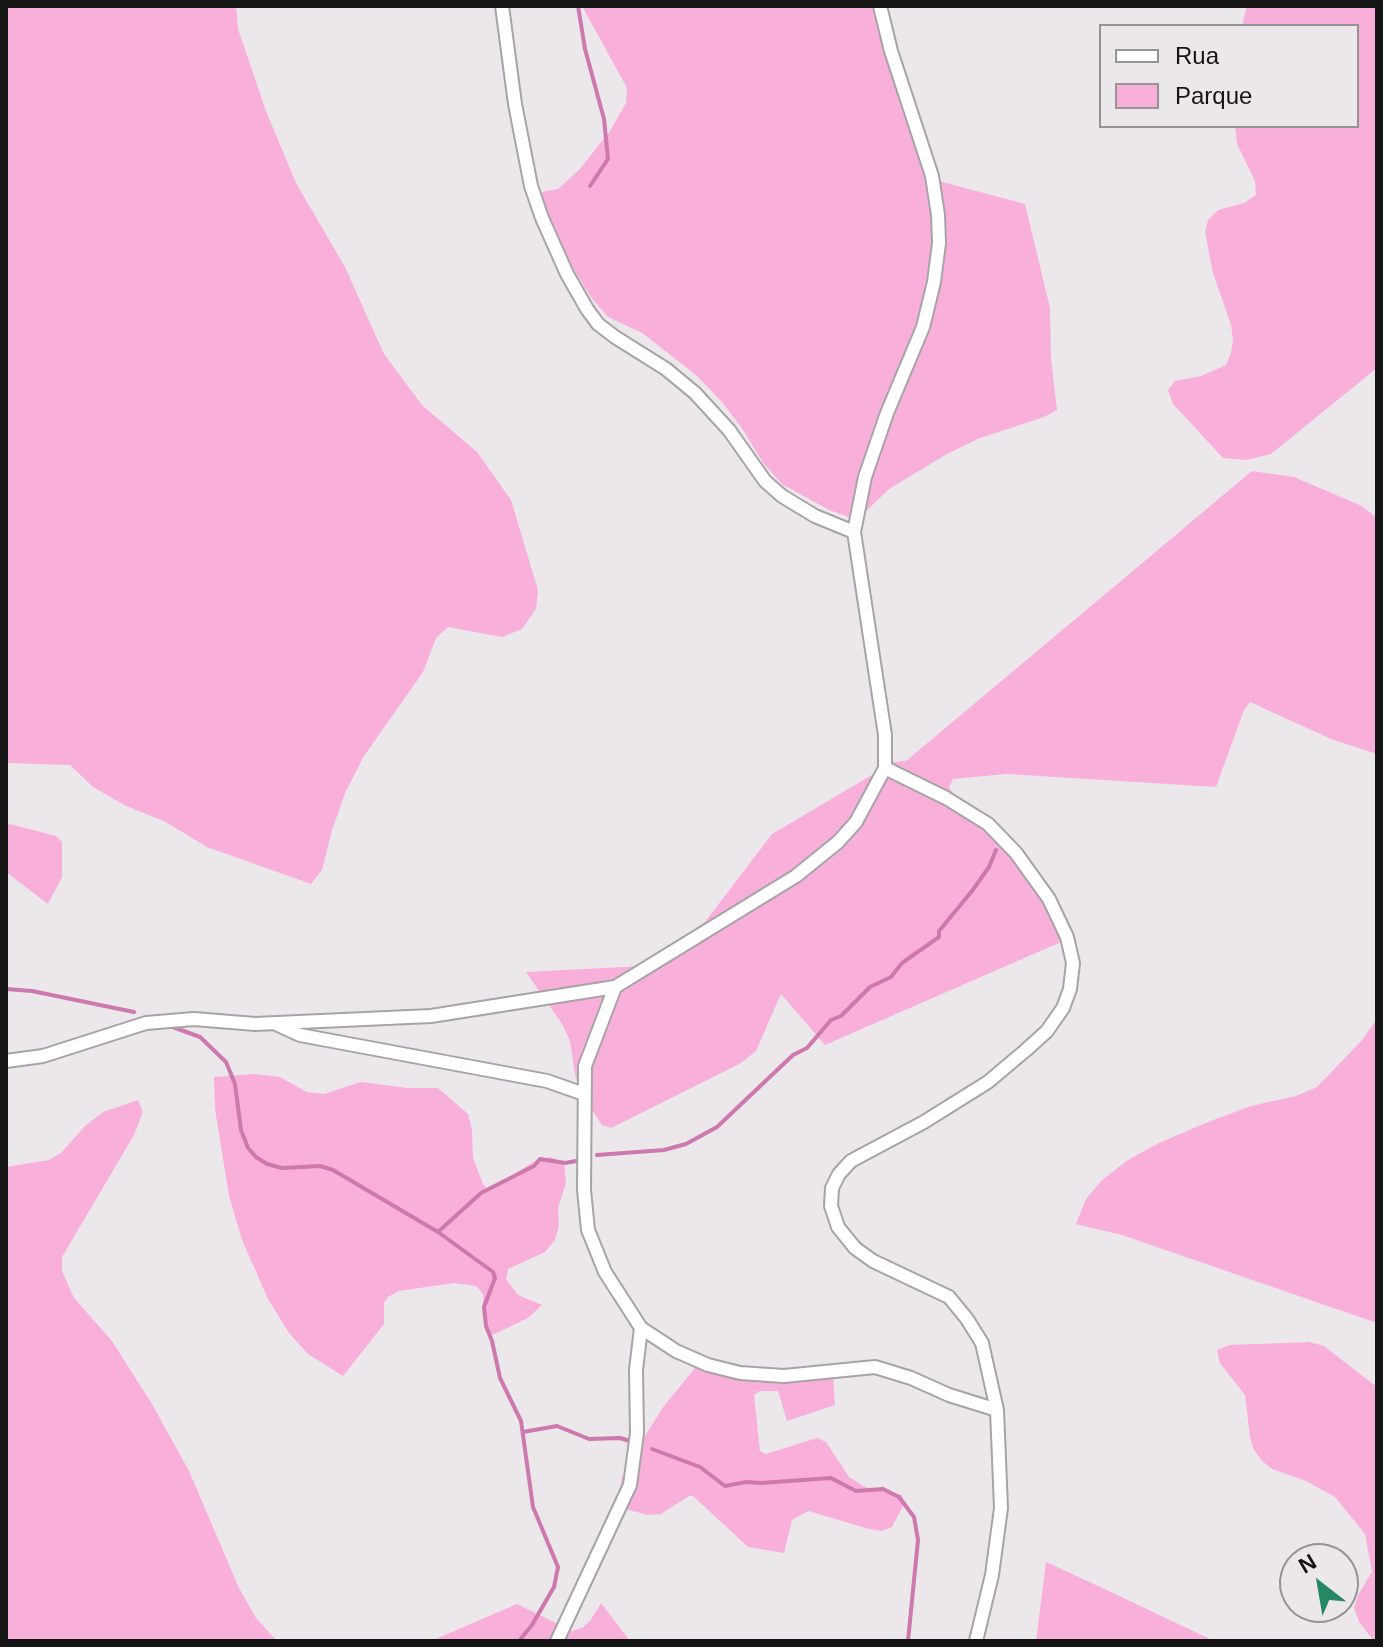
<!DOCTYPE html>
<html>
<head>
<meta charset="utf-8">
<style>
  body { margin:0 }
  #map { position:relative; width:1383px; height:1647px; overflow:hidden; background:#ece7ea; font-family:Arial,sans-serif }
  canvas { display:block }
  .frame { position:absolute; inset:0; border:8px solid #161516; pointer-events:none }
  .legend { position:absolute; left:1099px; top:24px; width:260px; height:104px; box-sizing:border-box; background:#ece7ea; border:2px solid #969395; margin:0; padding:10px 14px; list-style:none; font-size:24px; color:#161516 }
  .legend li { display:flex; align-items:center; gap:16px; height:40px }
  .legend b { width:40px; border:2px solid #969395 }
  .north { position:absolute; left:1279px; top:1543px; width:80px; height:80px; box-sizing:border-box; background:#ece7ea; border:2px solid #969395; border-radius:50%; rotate:329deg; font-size:22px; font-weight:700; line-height:32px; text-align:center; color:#161516 }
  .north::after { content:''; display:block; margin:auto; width:28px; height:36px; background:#258862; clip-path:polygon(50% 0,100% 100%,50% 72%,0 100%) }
</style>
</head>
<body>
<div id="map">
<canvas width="1383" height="1647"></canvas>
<div class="frame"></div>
<ul class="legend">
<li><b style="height:10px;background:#fff"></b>Rua</li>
<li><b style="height:22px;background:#f8b0db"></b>Parque</li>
</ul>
<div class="north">N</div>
</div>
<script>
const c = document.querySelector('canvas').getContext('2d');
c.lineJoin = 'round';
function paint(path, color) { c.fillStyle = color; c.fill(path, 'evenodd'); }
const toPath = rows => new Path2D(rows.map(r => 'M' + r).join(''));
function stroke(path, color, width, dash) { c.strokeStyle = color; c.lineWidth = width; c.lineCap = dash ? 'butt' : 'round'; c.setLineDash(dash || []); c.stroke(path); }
const green = toPath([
  [6,6,236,6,238,29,266,111,296,183,345,267,384,354,422,405,477,452,511,500,538,590,536,609,522,629,502,637,448,627,436,638,423,672,364,756,346,791,332,830,322,870,311,884,207,847,164,821,126,806,93,787,70,765,6,763],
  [582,6,884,6,897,61,924,129,939,181,1025,204,1050,308,1051,359,1057,410,1044,417,980,438,947,454,889,489,857,520,829,510,782,484,764,464,741,427,722,402,696,375,642,333,608,317,590,296,562,250,536,193,558,189,579,170,610,131,626,103,627,88],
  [1247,6,1377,6,1377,368,1271,454,1247,460,1223,458,1173,404,1168,390,1175,381,1201,376,1226,365,1231,353,1233,339,1231,325,1213,273,1205,232,1208,220,1218,210,1244,203,1256,195,1255,181,1237,144,1235,126,1357,126,1357,26,1242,26],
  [1252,471,1294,477,1362,506,1377,518,1377,754,1331,739,1250,702,1244,710,1216,787,1007,774,953,779,949,788,956,796,988,816,1000,830,1068,939,825,1045,781,994,756,1051,741,1063,611,1128,602,1125,584,1098,575,1075,570,1041,562,1024,526,972,643,966,705,922,772,834,894,762,906,761],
  [6,823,56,836,62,842,62,877,48,904,6,872],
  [1377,1019,1377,1323,1122,1235,1076,1224,1086,1199,1102,1180,1128,1160,1159,1143,1208,1122,1251,1106,1296,1096,1317,1087,1362,1040],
  [255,1074,280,1077,307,1092,324,1094,361,1082,408,1088,438,1088,468,1114,472,1130,473,1158,483,1184,489,1190,535,1161,550,1157,564,1162,566,1183,558,1208,559,1226,555,1240,545,1252,508,1269,506,1279,518,1295,542,1305,528,1318,490,1336,484,1321,483,1294,476,1286,454,1283,399,1291,388,1297,384,1303,384,1324,343,1376,308,1354,289,1333,268,1299,242,1240,229,1196,215,1109,214,1077],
  [138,1100,143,1112,134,1135,62,1257,62,1271,74,1298,112,1341,152,1404,189,1471,239,1588,256,1618,277,1641,6,1641,6,1167,49,1160,61,1153,85,1126,103,1112],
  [1310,1342,1324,1346,1377,1387,1377,1641,1374,1641,1359,1622,1354,1608,1358,1595,1372,1572,1365,1534,1335,1497,1306,1481,1272,1469,1262,1461,1254,1450,1250,1437,1245,1395,1220,1363,1217,1350,1229,1345],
  [704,1357,774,1372,832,1365,835,1405,787,1421,778,1391,760,1391,754,1395,760,1451,766,1454,817,1438,826,1442,849,1477,865,1487,902,1495,904,1504,892,1527,881,1531,869,1529,808,1511,792,1520,784,1553,748,1547,693,1496,689,1496,661,1514,648,1515,622,1508,620,1490,622,1477,638,1447,664,1406],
  [1046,1562,1111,1592,1214,1641,1036,1641],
  [601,1603,630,1641,431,1641,517,1604,572,1631,582,1628,590,1621]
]);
const stream = toPath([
  [578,6,585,49,604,119,608,159,590,186],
  [6,989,32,991,134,1012],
  [170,1026,200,1037,226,1062,235,1084,241,1130,248,1148,256,1157,267,1164,282,1168,320,1166,333,1170,438,1232,493,1272,495,1278,484,1307,486,1326,492,1341,500,1378,521,1421,533,1507,558,1567,554,1587,532,1625,519,1641],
  [597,1155,664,1150,686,1144,717,1127,793,1055,807,1048,831,1020,841,1016,870,987,891,977,902,963,939,937,939,931,972,891,989,867,996,850],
  [438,1232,481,1193,534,1166,540,1159,565,1163,582,1160],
  [523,1432,557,1426,589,1439,620,1438,633,1442],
  [652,1449,700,1467,725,1486,746,1482,761,1483,831,1478,856,1491,883,1489,899,1497,914,1517,918,1540,908,1641]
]);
const street = toPath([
  [502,6,515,104,531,186,542,218,567,274,587,309,598,324,615,337,666,369,695,393,729,430,765,481,782,496,815,516,854,532],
  [885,768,946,798,988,824,1016,853,1049,899,1067,937,1073,963,1070,989,1063,1008,1047,1031,1026,1050,988,1082,924,1122,851,1161,839,1174,832,1188,831,1206,838,1227,855,1248,873,1261,949,1297,967,1319,982,1343,997,1410,1001,1508,992,1575,976,1641],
  [615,987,585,1066,584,1190,588,1230,605,1272,641,1328,676,1351,708,1365,740,1373,784,1376,875,1367,911,1378,949,1395,997,1410],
  [276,1024,300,1035,547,1081,584,1094],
  [6,1061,43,1056,146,1023,194,1019,255,1024,431,1016,615,987,796,876,838,842,856,822,885,768,885,735,854,532,865,477,887,413,923,327,934,282,939,243,938,215,932,176,891,51,880,6],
  [557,1641,630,1485,637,1433,636,1370,641,1328]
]);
paint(green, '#f8b0db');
stroke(stream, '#cd79ad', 4);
stroke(street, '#a8a3a6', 16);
stroke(street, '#fff', 12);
</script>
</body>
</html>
